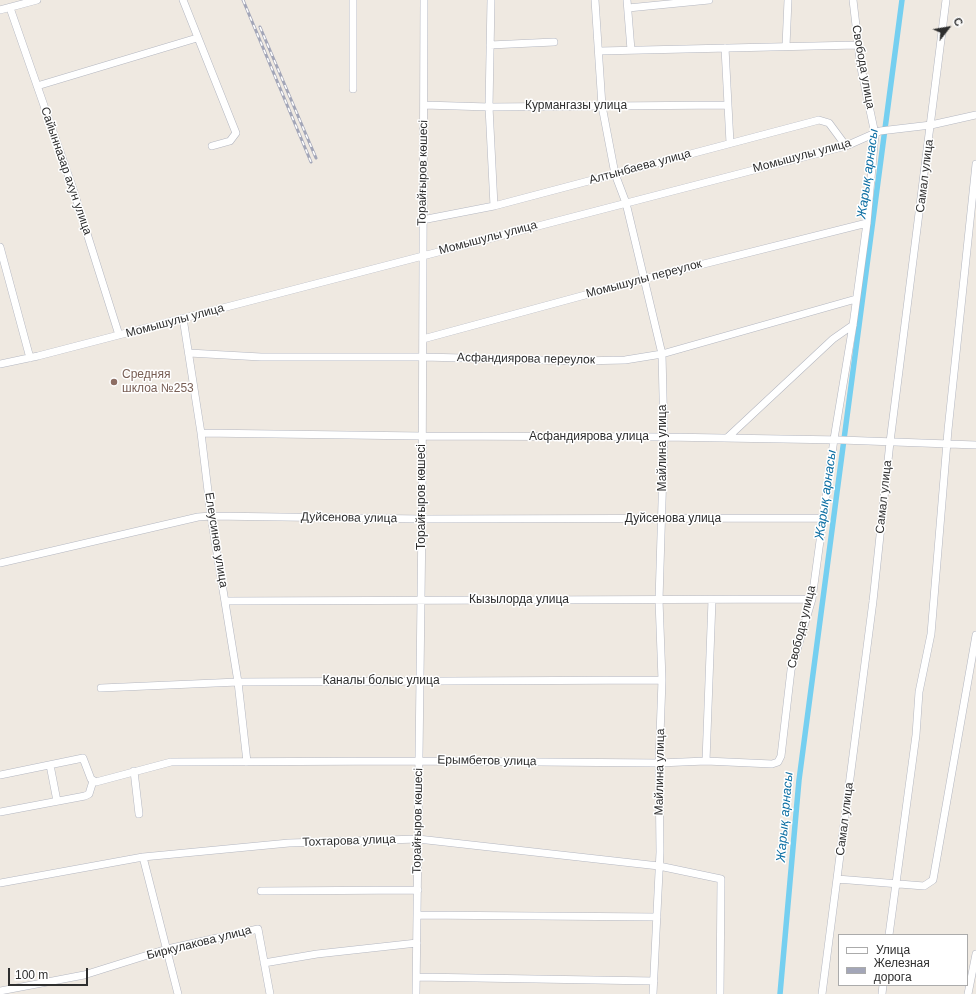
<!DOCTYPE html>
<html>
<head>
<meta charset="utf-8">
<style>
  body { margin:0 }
  #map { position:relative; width:976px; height:994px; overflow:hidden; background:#efe9e1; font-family:Helvetica,sans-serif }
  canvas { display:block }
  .legend { position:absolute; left:838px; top:934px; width:130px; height:52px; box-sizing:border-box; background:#fff; border:1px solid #ababab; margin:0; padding:5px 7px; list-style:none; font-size:12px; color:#2e2e2e }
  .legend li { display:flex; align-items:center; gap:8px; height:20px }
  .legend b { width:20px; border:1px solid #ababab }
  .north { position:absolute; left:928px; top:8px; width:40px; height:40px; -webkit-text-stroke:3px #fff; paint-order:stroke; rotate:59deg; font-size:11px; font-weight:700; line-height:16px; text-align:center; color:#2e2e2e }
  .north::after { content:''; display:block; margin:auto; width:14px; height:18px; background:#2e2e2e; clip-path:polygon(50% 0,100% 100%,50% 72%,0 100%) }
  .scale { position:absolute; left:8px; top:968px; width:80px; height:18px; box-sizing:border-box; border:2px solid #2e2e2e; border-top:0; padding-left:5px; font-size:12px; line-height:14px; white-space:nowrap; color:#2e2e2e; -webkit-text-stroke:3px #fff; paint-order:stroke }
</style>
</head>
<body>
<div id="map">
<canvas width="976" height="994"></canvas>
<ul class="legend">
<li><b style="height:5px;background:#fff"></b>Улица</li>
<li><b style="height:5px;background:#a3a6b8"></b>Железная дорога</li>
</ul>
<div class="north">С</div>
<div class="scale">100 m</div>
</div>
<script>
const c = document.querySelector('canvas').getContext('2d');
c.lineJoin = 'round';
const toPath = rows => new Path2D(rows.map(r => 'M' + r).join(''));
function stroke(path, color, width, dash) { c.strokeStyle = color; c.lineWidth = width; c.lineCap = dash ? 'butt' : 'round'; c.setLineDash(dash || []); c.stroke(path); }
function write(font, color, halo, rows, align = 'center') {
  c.font = font + ' Helvetica,sans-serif'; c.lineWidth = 3; c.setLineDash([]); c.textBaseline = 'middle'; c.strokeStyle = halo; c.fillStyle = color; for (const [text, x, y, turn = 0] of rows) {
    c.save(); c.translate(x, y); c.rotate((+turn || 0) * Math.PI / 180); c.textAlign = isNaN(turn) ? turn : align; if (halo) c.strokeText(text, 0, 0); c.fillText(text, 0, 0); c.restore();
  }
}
const canal = toPath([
  [780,994,799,780,902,0]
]);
const minor = toPath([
  [183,0,236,133,230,141,212,146],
  [353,0,353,89],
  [491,0,489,107,494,206],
  [595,0,602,106,615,174,626,203,662,354,664,437,659,600,662,680,659,763,660,852,653,994],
  [627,0,631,50],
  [10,8,72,186,119,335],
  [628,8,709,0],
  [0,10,37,0],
  [490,45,554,42],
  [786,46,788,0],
  [725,48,730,143],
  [600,51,857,45],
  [37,86,197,38],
  [424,105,489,107,728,105],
  [422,220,494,206,819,120,829,123,846,146],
  [0,247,30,358],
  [183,318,201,433,211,516,238,682,247,762],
  [423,339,644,279,867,223],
  [189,353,261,357,423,357,580,361,625,360,662,354,856,299],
  [0,364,38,356,846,146,880,131,931,125,976,115],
  [201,433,422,436,664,437,841,440,976,445],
  [727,438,833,339,853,325],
  [0,563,198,517,211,516,422,519,822,518],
  [226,601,812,599],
  [101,688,238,682,662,680],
  [706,761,712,600],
  [50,765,57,801],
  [134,771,139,814],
  [0,775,83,758,91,779,96,782,171,762,419,761,659,763,706,761,772,764,778,762,781,756,791,670,812,599,834,439,853,325,867,223,875,134,861,68,853,0],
  [0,812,85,796,89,794,93,781],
  [143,857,178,994],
  [837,879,924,886,933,880,976,635],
  [0,883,143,857,289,843,418,839,659,866,721,879,720,994],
  [261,891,418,890],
  [417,915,657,917],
  [889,935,916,735,919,692,931,634,948,430,976,164],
  [264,963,317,954,417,943],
  [417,977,654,981],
  [0,991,84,975,167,949,258,929,270,994],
  [416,994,422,519,424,0],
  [822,994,873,601,890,442,946,0],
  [882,994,883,985],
  [968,994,976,954]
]);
const rail = toPath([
  [243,0,311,162],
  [260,27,316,158]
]);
const markers = [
  [114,382,4,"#8d6e63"]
];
const streetNames = [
  ["Свобода улица",863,67,80],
  ["Курмангазы улица",576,106],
  ["Момышулы улица",802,156,-15],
  ["Алтынбаева улица",640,167,-15],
  ["Сайынназар ахун улица",66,171,71],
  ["Торайғыров көшесі",423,173,-89],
  ["Самал улица",925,176,-83],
  ["Момышулы улица",488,238,-15],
  ["Момышулы переулок",644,279,-15],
  ["Момышулы улица",175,321,-15],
  ["Асфандиярова переулок",526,359,1],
  ["Асфандиярова улица",589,437],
  ["Майлина улица",663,448,-90],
  ["Торайғыров көшесі",422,497,-90],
  ["Самал улица",884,497,-84],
  ["Дуйсенова улица",349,518,1],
  ["Дуйсенова улица",673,519],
  ["Елеусинов улица",216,540,81],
  ["Кызылорда улица",519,600],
  ["Свобода улица",802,627,-76],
  ["Каналы болыс улица",381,681],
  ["Ерымбетов улица",487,761,1],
  ["Майлина улица",660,772,-89],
  ["Самал улица",845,819,-83],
  ["Торайғыров көшесі",418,821,-89],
  ["Тохтарова улица",349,841,-2],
  ["Биркулакова улица",199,943,-14]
];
const educationNames = [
  ["Средняя",122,375],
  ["шклоа №253",122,389]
];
const waterNames = [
  ["Жарық арнасы",868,174,-82],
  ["Жарық арнасы",826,495,-82],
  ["Жарық арнасы",785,817,-85]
];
stroke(canal, '#75cff0', 5.5);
stroke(minor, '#b4b7c1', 8);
stroke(minor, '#fff', 7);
stroke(rail, '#a3a6b8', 3);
stroke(rail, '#fff', 1.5, [4.5]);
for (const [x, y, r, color] of markers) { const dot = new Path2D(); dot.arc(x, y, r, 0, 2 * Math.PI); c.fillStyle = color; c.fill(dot); stroke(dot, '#fff', 1.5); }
write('12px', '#2e2e2e', '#fff', streetNames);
write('12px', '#785e54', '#fff', educationNames, 'left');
write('italic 13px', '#0d6fa3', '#fff', waterNames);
</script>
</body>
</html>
